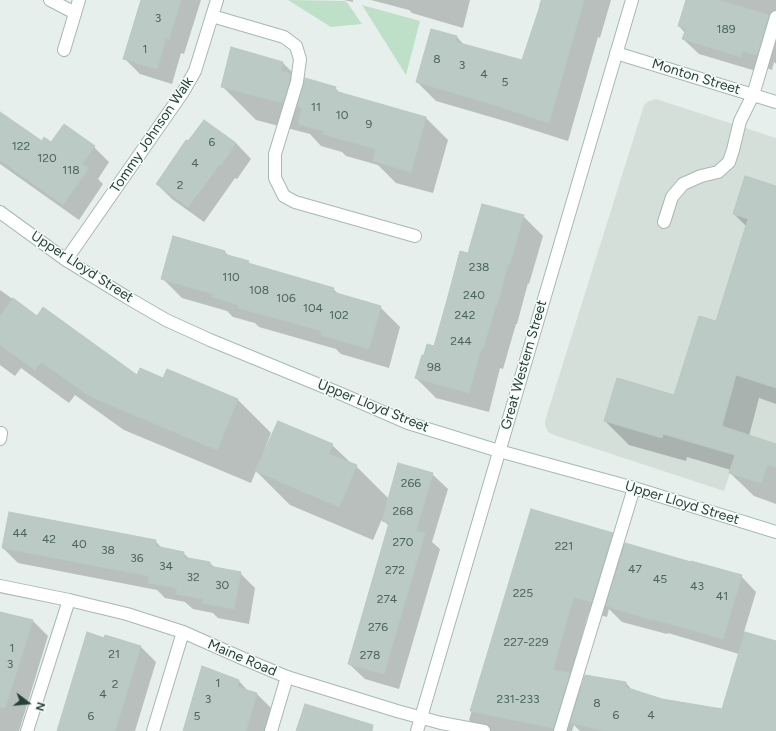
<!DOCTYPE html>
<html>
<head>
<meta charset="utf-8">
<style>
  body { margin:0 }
  #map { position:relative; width:776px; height:731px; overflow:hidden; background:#e6efeb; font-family:Figtree,sans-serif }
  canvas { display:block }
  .north { position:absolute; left:8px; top:683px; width:40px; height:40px; -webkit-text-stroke:3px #f7fbf9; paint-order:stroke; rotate:106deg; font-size:11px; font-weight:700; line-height:16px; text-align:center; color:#24423a }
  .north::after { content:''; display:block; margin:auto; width:14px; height:18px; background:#24423a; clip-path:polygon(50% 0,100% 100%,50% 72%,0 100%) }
</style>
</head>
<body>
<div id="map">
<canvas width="776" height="731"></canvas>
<div class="north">N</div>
</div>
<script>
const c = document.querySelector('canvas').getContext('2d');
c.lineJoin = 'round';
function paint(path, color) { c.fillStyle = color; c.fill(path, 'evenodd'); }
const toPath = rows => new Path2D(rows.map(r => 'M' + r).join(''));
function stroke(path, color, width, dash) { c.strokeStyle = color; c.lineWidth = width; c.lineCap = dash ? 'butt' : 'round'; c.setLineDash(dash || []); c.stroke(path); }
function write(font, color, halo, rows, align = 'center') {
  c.font = font + ' Figtree,sans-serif'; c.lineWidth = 3; c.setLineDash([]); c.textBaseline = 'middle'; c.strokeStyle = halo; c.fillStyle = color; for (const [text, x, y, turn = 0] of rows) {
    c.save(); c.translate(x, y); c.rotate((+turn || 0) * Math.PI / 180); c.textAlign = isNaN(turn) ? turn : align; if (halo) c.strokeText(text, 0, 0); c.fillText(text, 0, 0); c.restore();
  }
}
const built = toPath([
  [656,99,776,138,776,444,743,433,724,491,554,435,548,432,545,425,545,421,644,105,649,101]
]);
const green = toPath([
  [288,0,346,1,362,24,331,27],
  [362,5,420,21,406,75]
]);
const shadow = toPath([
  [146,0,201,0,184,54,181,53,172,84,140,74,125,59],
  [344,0,353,0,353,2],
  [371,0,470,0,463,28,412,13,409,10],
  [541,0,611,0,600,38,598,37,568,141,508,122,436,101,417,82,457,37,465,46,523,61,541,8,539,6],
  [687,0,776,0,776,64,774,62,772,70,758,65,756,71,699,54,683,39,685,33,679,26],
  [283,63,305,85,335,88,341,94,426,118,448,140,433,193,396,183,378,165,346,156,342,152,321,146,310,134,256,120,222,86],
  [0,113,42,142,94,147,109,162,98,179,103,184,79,220,0,164],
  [204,121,236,143,251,159,237,179,235,178,204,222,172,199,157,184],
  [776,187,776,404,759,398,749,436,776,445,776,504,754,496,730,473,731,470,687,457,686,461,629,445,605,421,675,397,716,323,747,227,734,214],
  [523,216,543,236,529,284,528,283,517,324,516,324,503,369,500,368,489,412,436,398,416,378,425,356,435,347,469,255],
  [224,251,229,256,248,262,252,266,333,289,340,295,380,307,400,327,389,368,341,354,336,349,259,327,255,323,233,317,227,311,182,298,162,278],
  [0,290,38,317,138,376,164,379,237,399,271,433,265,448,266,449,332,445,352,464,356,466,389,499,432,474,448,489,432,542,440,549,399,689,365,679,349,664,389,526,382,519,373,540,290,505,256,471,251,483,124,430,75,395,69,403,21,368,15,376,0,365],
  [531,510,612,534,625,547,741,576,756,592,744,632,776,642,776,731,580,731,574,725,572,731,480,731,469,720],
  [609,609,622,622,667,634,668,633,739,654,722,711,662,700,633,691,626,683,582,687,571,675,587,618,589,612,607,617],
  [155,541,163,549,183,553,190,559,210,563,215,568,240,573,255,588,249,624,218,618,213,613,193,609,185,602,165,598,157,590,18,563,3,548],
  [0,613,32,620,48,636,19,731,0,731],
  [105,636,141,647,156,662,135,731,58,731],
  [239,681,249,692,257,694,272,709,266,731,184,731]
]);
const building = toPath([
  [141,0,181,0,169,39,166,38,157,69,123,59,141,0],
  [542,0,584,0,549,123,488,103,416,82,431,29,457,36,456,42,522,60,542,0],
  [686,0,718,0,769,15,757,55,742,51,741,57,682,39,686,29,678,26,686,0],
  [231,47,283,62,281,71,290,74,290,80,283,103,221,87,231,47],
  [305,78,336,87,335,91,426,117,411,172,373,161,376,149,322,134,323,131,298,124,302,108,297,106,304,84,305,78],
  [0,112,42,141,44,137,51,142,64,124,95,146,82,164,89,168,63,205,0,160,0,112],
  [204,120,236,143,221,165,220,164,188,207,156,184,186,140,188,141,204,120],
  [745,176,776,186,776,388,736,375,722,426,776,444,776,467,767,465,761,483,729,473,735,455,663,434,662,438,604,421,617,378,674,395,699,316,716,321,748,219,733,214,745,176],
  [482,204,524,215,510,264,508,264,497,305,496,305,483,349,481,349,469,393,415,378,422,355,424,355,427,344,434,346,447,300,460,251,468,253,482,204],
  [173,236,225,251,224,254,249,261,248,263,334,288,333,292,381,306,369,349,321,335,322,331,238,308,239,305,212,297,213,294,161,279,173,236],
  [13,298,37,316,43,307,137,375,140,368,163,378,167,369,238,399,217,450,89,396,41,362,35,370,0,345,0,317,13,298],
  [278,421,333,444,329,454,357,465,339,507,255,471,278,421],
  [398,463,433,473,416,531,425,533,384,674,348,664,389,523,382,521,398,463],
  [531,509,613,533,591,602,574,597,572,602,553,670,570,673,553,728,470,711,531,509],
  [9,512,156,540,155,546,184,552,183,557,210,562,209,566,241,572,234,609,202,603,203,599,176,594,177,588,148,583,149,576,2,548,9,512],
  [625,543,691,562,691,561,742,575,723,639,652,619,652,620,606,606,625,543],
  [0,612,33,620,5,708,0,707,0,612],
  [87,632,104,638,105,635,141,646,115,731,57,731,87,632],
  [745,632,776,641,776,731,605,731,570,723,585,675,626,682,625,687,662,699,722,709,745,632],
  [202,666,239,680,237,687,257,693,246,731,183,731,202,666],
  [305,704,373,725,372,731,296,731,305,704]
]);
const lane = toPath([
  [50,0,75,13],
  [212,16,284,37,296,46,300,59,297,82,275,154,275,178,284,196,295,202,415,236],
  [664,222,672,197,683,184,701,176,718,172,729,162,733,150,740,121,753,95,776,17],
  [27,731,69,600],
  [271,731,287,677],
  [560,731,634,488]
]);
const street = toPath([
  [64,50,79,0],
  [616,53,776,102],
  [66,260,183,92,195,71,217,0],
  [0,439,1,433],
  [0,586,69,600,127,614,183,632,244,659,287,677,397,711,441,723,484,731],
  [153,731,183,632],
  [417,731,632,0]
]);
const secondary = toPath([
  [0,212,66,260,128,298,166,320,210,340,339,393,408,423,499,451,634,488,776,532]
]);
const numberNames = [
  ["3",158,18],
  ["189",726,29],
  ["1",145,49],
  ["8",437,59],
  ["3",462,65],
  ["4",484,74],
  ["5",505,82],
  ["11",316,107],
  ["10",342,115],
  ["9",369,124],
  ["6",212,142],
  ["122",21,146],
  ["120",47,158],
  ["4",195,163],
  ["118",71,170],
  ["2",180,185],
  ["238",479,267],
  ["110",231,277],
  ["108",259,290],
  ["240",474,295],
  ["106",286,298],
  ["104",313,308],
  ["102",339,315],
  ["242",465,315],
  ["244",461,341],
  ["98",434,367],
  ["266",411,483],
  ["268",403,511],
  ["44",20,533],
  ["42",49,539],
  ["270",403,542],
  ["40",79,544],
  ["221",564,546],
  ["38",108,550],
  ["36",137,558],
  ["34",166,566],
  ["47",635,569],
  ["272",395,570],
  ["32",193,577],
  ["45",660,579],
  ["30",222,585],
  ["43",697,586],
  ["225",523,593],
  ["41",722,596],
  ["274",387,599],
  ["276",378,627],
  ["227-229",526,642],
  ["1",12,648],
  ["21",114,654],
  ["278",370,655],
  ["3",10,664],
  ["1",218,683],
  ["2",115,684],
  ["4",103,694],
  ["3",208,699],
  ["231-233",518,699],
  ["8",597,703],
  ["6",616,715],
  ["4",651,715],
  ["6",91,716],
  ["5",197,716]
];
const streetNames = [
  ["Monton Street",696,77,17],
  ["Tommy Johnson Walk",152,135,-56],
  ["Upper Lloyd Street",82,267,33],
  ["Great Western Street",524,365,-74],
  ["Upper Lloyd Street",373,406,22],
  ["Upper Lloyd Street",682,503,17],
  ["Maine Road",242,658,23]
];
paint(built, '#d4dfda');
paint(green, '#bfe0c8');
paint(shadow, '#0003');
paint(building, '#bbcac4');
stroke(building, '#b8c9c2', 1);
stroke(lane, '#a8b8b2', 14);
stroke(street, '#a8b8b2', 14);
stroke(secondary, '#a4bbb3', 14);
stroke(lane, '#fff', 12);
stroke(street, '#fff', 12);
stroke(secondary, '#fff', 12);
write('12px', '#4a645c', null, numberNames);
write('14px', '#24423a', '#f7fbf9', streetNames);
</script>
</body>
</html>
